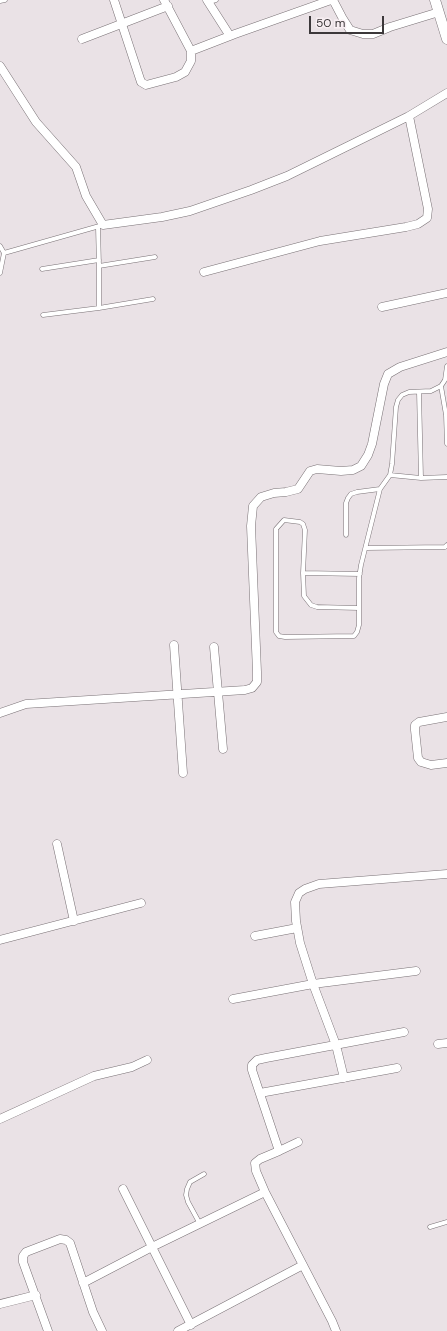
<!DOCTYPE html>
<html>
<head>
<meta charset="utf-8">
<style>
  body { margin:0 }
  #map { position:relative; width:447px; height:1331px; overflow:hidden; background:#eae2e6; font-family:"DM Sans",sans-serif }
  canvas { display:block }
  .scale { position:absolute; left:309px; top:16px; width:75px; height:18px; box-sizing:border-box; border:2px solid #3c383a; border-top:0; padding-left:5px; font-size:12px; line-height:14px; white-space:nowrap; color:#3c383a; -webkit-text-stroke:3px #f8eff3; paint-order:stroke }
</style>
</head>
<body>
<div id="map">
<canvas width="447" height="1331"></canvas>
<div class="scale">50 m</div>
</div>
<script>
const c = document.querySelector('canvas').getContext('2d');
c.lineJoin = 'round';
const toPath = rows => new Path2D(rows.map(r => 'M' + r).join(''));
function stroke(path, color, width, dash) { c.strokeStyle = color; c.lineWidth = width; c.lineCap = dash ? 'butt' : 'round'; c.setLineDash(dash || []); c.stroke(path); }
const service = toPath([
  [0,1,5,0],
  [209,2,216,0],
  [98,227,99,266,155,257],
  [0,246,4,253],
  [99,266,99,308,153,299],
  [42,269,99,260],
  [0,273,4,253,103,225],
  [43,315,99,308],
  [441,386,446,415,447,444],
  [419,392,421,478],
  [390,475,421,478,447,477],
  [346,535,346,503,348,498,351,494,357,492,380,489],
  [366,548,445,547,447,545],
  [303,573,360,574],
  [359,608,317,607,311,605,304,596,303,573,305,530,303,524,300,522,284,520,276,529,276,632,279,636,285,637,354,636,357,632,359,625,359,578,361,565,380,489,390,475,392,464,396,407,398,400,402,395,409,392,431,391,441,386,445,380,447,366],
  [200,1224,188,1202,186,1195,187,1189,190,1182,204,1174],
  [430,1227,447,1222]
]);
const minor = toPath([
  [114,0,141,82,146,85,176,77,185,72,191,61,191,51,164,0],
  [207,0,230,36],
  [333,0,343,19,350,30,363,34,373,34,390,27,439,12],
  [82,39,168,6],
  [191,51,235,34,331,0],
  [0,66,36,122,76,167,86,196,103,225,162,217,190,211,251,190,287,176,409,116,447,93],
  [204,272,320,241,406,227,418,224,427,218,428,209,409,116],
  [382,307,447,293],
  [174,645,183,773],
  [214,647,223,749],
  [0,713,26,704,245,690,252,688,257,682,257,672,251,526,253,506,261,497,274,493,286,492,298,489,310,471,317,469,341,471,353,470,361,466,368,455,372,444,384,384,388,374,400,367,447,352],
  [447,717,419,722,415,725,415,730,418,758,421,762,431,765,447,763],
  [57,844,74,921],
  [255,936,297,928],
  [0,940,141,903],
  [233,999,313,984,416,971],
  [438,1044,447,1043],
  [344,1078,336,1045,313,984,300,943,296,921,295,902,299,893,305,889,319,884,447,874],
  [260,1093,397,1068],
  [0,1119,94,1076,132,1067,147,1060],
  [279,1151,298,1142],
  [123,1189,191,1325],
  [83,1283,152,1247,265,1192],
  [0,1304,36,1295],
  [48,1331,23,1262,23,1256,26,1252,60,1239,66,1240,70,1243,93,1312,102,1331],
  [178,1331,303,1265],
  [336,1331,332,1321,265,1192,256,1171,255,1163,260,1159,279,1151,252,1070,252,1065,257,1060,266,1058,404,1032]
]);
const tertiary = toPath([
  [435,0,447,39]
]);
stroke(service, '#797175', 5);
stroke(minor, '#797175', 9);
stroke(tertiary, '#797175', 11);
stroke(service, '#fff', 4);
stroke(minor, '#fff', 8);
stroke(tertiary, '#fff', 10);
</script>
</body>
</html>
